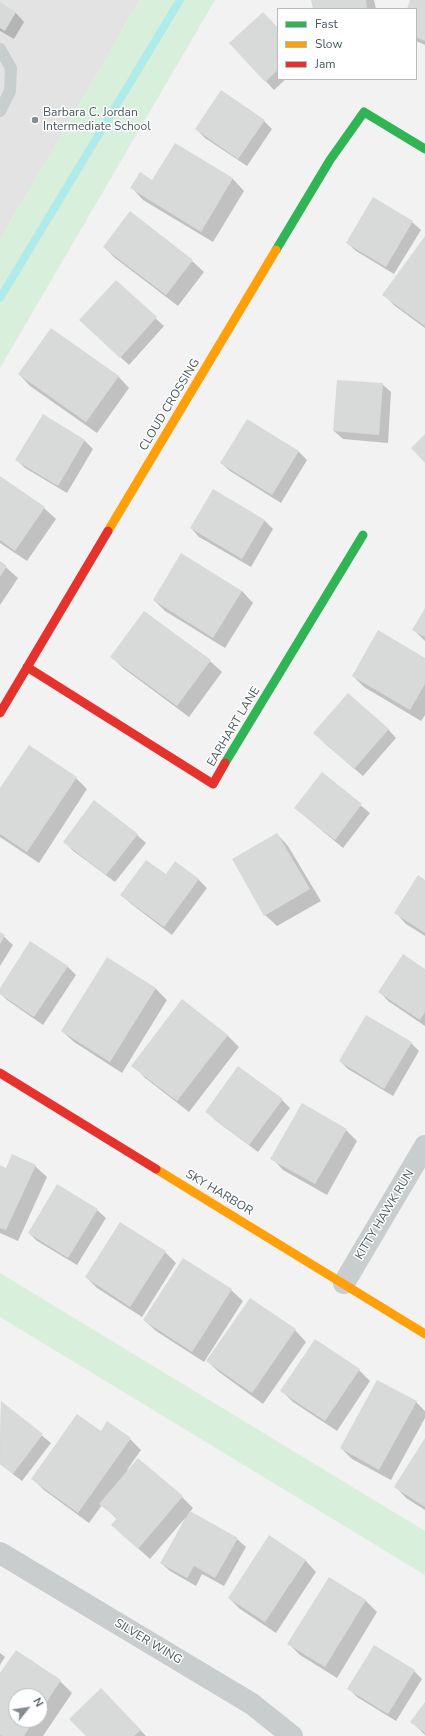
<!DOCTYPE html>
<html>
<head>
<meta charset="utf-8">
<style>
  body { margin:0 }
  #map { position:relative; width:425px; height:1736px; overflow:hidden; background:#f2f2f2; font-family:"Nunito Sans",sans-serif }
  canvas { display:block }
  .legend { position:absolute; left:277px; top:8px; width:140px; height:72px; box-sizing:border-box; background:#fff; border:1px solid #b6bcbe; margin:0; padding:5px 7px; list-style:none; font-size:12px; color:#49585d }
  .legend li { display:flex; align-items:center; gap:8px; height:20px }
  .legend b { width:20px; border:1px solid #b6bcbe }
  .north { position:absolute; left:8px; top:1688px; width:40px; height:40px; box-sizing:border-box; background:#fff; border:1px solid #b6bcbe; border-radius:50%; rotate:60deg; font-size:11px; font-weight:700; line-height:16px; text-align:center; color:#49585d }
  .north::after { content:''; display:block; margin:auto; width:14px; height:18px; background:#848e91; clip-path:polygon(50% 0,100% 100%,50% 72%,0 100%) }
</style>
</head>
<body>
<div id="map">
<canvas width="425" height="1736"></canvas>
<ul class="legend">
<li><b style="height:5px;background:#30b455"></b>Fast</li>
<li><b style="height:5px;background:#ff9f0a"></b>Slow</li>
<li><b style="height:5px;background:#e5322d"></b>Jam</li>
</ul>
<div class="north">N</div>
</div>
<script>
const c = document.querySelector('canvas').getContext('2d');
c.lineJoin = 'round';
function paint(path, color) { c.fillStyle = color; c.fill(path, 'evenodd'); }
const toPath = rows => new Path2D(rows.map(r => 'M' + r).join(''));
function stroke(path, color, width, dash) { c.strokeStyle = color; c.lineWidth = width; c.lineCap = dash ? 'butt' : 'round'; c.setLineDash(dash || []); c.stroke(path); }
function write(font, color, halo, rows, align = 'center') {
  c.font = font + ' "Nunito Sans",sans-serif'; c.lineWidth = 3; c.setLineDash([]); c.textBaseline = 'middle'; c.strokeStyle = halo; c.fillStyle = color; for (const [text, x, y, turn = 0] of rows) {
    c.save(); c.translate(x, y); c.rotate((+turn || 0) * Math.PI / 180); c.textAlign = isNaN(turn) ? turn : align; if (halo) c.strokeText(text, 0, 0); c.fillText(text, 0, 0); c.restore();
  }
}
const education = toPath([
  [0,0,140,0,0,240]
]);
const green = toPath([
  [140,0,215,0,0,368,0,240],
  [0,1273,425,1531,425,1575,0,1317]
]);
const shadow = toPath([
  [312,0,374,0,376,9,314,9],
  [411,0,425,0,425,45,416,41,416,9,408,9],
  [0,4,16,13,24,22,14,39,0,31],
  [278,29,278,79,286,79,274,90,230,43],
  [264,121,272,129,247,166,205,138,196,129],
  [175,145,233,179,244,191,213,242,143,200,132,188,153,182],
  [412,222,421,230,394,274,356,251,347,243],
  [425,237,425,328,395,306,384,295],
  [104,247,192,261,204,272,178,306,115,258],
  [116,282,164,326,129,365,89,328],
  [19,374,118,376,129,388,97,433,30,386],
  [382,384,391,392,388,443,343,439,334,431],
  [43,416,85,441,93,449,67,493,25,468,17,460],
  [248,420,299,452,307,460,281,503,230,471,221,463],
  [0,477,44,508,56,519,27,561,0,543],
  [213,491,265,521,273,529,251,567,199,537,191,528],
  [0,562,18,578,0,605],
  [242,591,253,603,225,648,165,611,154,600],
  [425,610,425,641,414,630],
  [145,612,210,661,222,672,189,717,123,668,112,657],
  [425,659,425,715,421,721,364,687,353,676],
  [388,729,396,738,363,776,323,742],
  [322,774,370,813,343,848,295,808],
  [76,778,87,789,39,863,0,837,0,790],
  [277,834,288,846,321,901,277,926,265,915],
  [137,835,146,843,115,882,72,850,64,841],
  [166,876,198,879,207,888,172,935,130,903,121,895],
  [425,881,425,936,406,924,395,912],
  [0,933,13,945,0,966],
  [31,942,68,967,76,975,43,1025,7,1000,0,993,0,989],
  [107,959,156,989,167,1000,122,1073,74,1042,62,1031],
  [425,970,425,1026,388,1001,380,992],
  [182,1000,228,1036,239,1047,189,1112,144,1077,133,1065],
  [411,1043,419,1051,393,1096,348,1069,340,1061],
  [282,1100,290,1108,258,1152,215,1120,207,1112],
  [346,1130,357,1141,327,1195,283,1170,272,1158],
  [0,1166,7,1169,35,1166,47,1177,18,1241,0,1233],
  [97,1210,106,1218,77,1265,37,1241,29,1233],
  [165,1252,176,1263,142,1317,97,1288,86,1277],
  [231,1290,243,1301,204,1362,156,1331,144,1320],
  [295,1330,306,1342,263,1404,219,1372,207,1361],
  [359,1370,370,1381,337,1431,293,1402,281,1390],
  [1,1402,51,1443,22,1481,0,1464],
  [416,1402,425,1411,425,1418,391,1480,352,1459,341,1448],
  [101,1433,130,1439,141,1450,127,1470,182,1497,193,1508,190,1512,237,1539,246,1547,224,1586,202,1574,196,1586,170,1571,161,1563,186,1517,150,1559,112,1525,117,1519,102,1505,89,1523,44,1490,33,1479],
  [425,1440,425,1510,406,1498,395,1486],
  [305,1560,316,1572,276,1633,240,1609,229,1598],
  [329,1578,366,1601,377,1612,337,1678,300,1655,289,1644],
  [16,1651,60,1681,72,1693,43,1736,0,1736,0,1675],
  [16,1696,40,1696,40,1720,16,1720],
  [0,1653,5,1657,0,1665],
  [414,1671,422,1679,396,1721,357,1697,349,1689],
  [109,1698,146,1736,87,1736],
  [425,1703,425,1735,412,1722]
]);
const stream = toPath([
  [0,298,180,0]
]);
const building = toPath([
  [311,0,366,0,367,9,313,9],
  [410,0,425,0,425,41,416,37,416,9,407,9],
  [0,2,16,12,5,31,0,28],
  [263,12,278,28,278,70,265,82,229,43],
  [221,90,265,120,238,159,195,129],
  [175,143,233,178,201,232,130,188,140,172,152,180],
  [373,197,413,221,386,267,346,243],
  [130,211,193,260,166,295,103,247],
  [425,236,425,326,382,295],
  [116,280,157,317,120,358,79,320],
  [51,328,119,376,86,422,18,374],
  [337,380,383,383,379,435,333,431],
  [43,414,85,440,58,486,15,460],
  [247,419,299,451,272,495,220,463],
  [425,434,425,463,411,448],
  [0,476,45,507,15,551,0,540],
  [213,489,265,520,242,559,190,528],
  [181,553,242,591,213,638,153,600],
  [0,561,7,566,0,577],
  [425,608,425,637,412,630],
  [144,611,211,660,177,706,110,657],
  [378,630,425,658,425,684,410,710,352,676],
  [348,693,389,729,354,769,313,733],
  [29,745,77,777,27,852,0,834,0,788],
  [322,772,362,804,335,840,294,808],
  [94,800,138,834,106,875,63,842],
  [277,833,310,889,264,916,232,859],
  [146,860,166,874,175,861,199,879,164,927,120,895],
  [418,875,425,880,425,933,394,913],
  [0,932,5,935,0,944],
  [30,941,68,966,34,1017,0,994,0,988],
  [403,954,425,969,425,1012,420,1020,378,992],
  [107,957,156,988,110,1062,61,1031],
  [182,999,228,1035,177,1101,131,1066],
  [366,1015,412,1042,384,1089,339,1061],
  [238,1066,283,1099,249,1145,205,1112],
  [302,1103,347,1129,315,1184,270,1159],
  [12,1154,36,1165,6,1230,0,1228,0,1165,6,1168],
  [57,1184,98,1209,68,1258,28,1233],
  [120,1222,166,1251,130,1307,85,1277],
  [183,1258,232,1289,192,1352,143,1320],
  [250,1298,296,1329,252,1393,206,1361],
  [315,1339,360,1369,325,1421,280,1391],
  [377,1380,417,1401,379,1470,340,1448],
  [1,1401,43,1434,13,1474,0,1464],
  [77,1414,101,1431,107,1421,131,1438,78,1513,31,1479],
  [425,1438,425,1507,394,1487],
  [138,1458,183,1496,138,1549,111,1525,117,1518,99,1504],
  [190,1511,238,1538,215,1578,194,1566,187,1578,160,1563],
  [269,1535,306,1560,265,1622,228,1598],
  [329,1577,366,1600,325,1667,287,1644],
  [374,1645,415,1670,388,1714,347,1689],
  [16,1650,61,1680,40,1712,40,1696,16,1696,16,1720,34,1720,24,1736,2,1736,0,1735,0,1673],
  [101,1688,141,1730,134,1736,86,1736,69,1719],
  [425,1702,425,1733,410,1722]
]);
const lane = toPath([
  [0,49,11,68,10,91,0,111]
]);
const street = toPath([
  [344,1283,425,1146],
  [0,1553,252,1704,292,1736]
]);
const fast = toPath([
  [276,250,330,160,364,112,425,149],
  [225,763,363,535]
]);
const slow = toPath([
  [108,531,276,250],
  [156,1169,425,1334]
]);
const jam = toPath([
  [27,667,213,784,225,763],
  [0,713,108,531],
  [0,1073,156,1169]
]);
const markers = [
  [35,120,4,"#848e91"]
];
const poiNames = [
  ["Barbara C. Jordan",43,113],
  ["Intermediate School",43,127]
];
const streetNames = [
  ["CLOUD CROSSING",170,405,-59],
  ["EARHART LANE",234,727,-59],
  ["SKY HARBOR",219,1193,31],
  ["KITTY HAWK RUN",385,1215,-59],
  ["SILVER WING",148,1642,31]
];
paint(education, '#e4e3e3');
paint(green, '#d8efdb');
paint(shadow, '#0003');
stroke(stream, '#aeebea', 8);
paint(building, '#d8dada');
stroke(lane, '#c9cdcd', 12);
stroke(street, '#c9cdcd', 22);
stroke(fast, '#30b455', 9);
stroke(slow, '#ff9f0a', 9);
stroke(jam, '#e5322d', 9);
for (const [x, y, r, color] of markers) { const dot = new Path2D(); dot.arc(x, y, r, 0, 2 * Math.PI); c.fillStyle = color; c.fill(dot); stroke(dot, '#fff', 1.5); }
write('12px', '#49585d', '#fff', poiNames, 'left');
write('12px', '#49585d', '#fff', streetNames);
</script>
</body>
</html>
